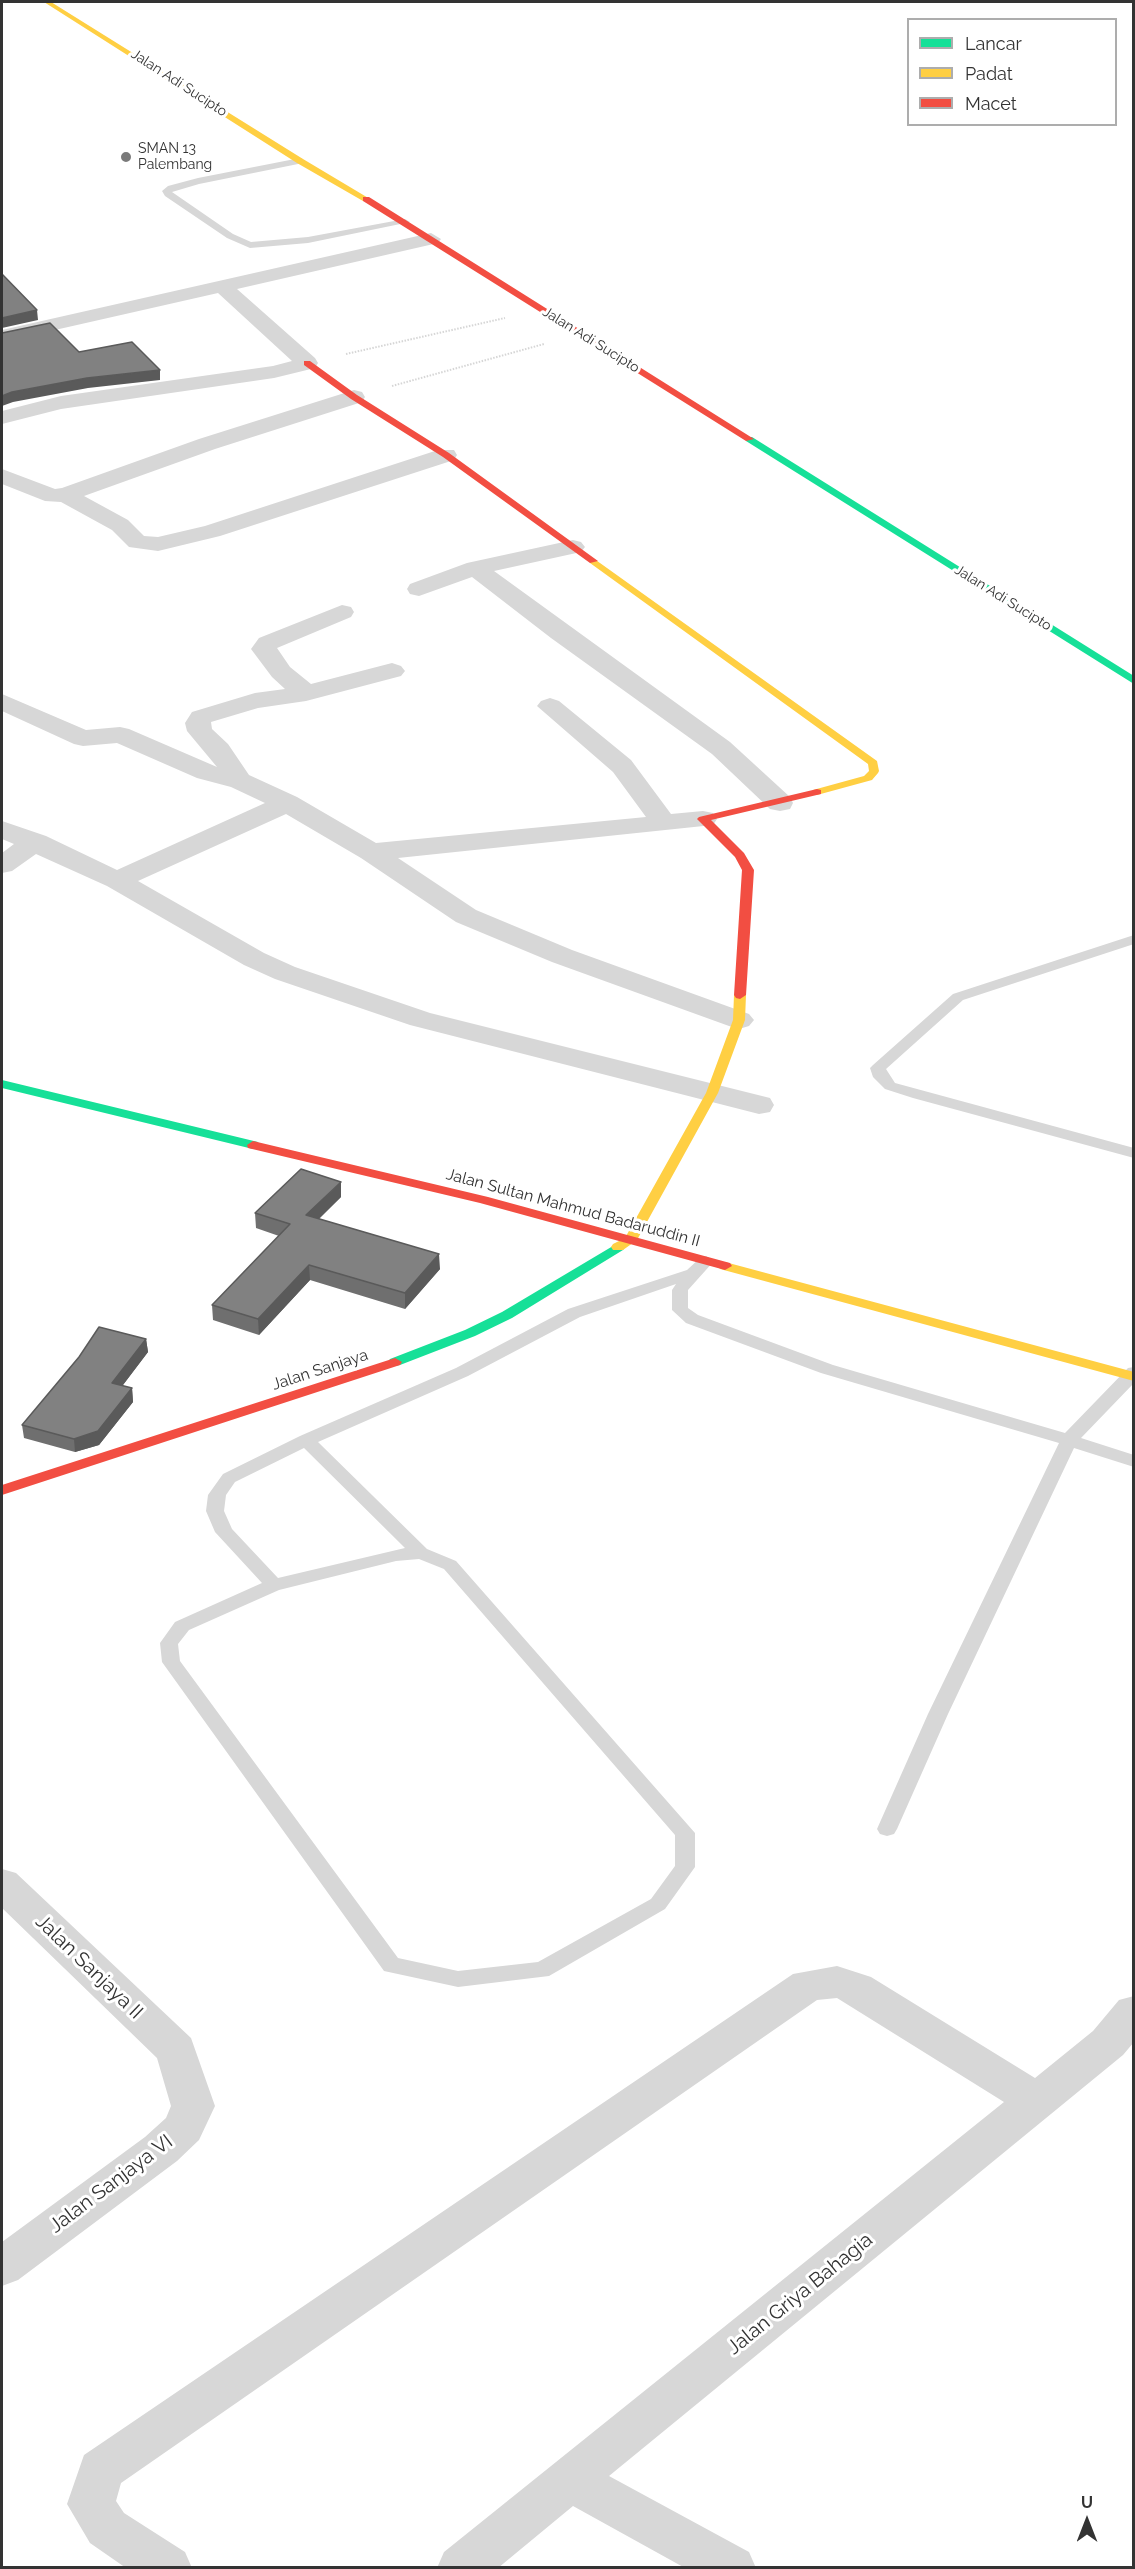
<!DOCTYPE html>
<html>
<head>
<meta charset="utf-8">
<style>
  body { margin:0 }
  #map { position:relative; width:1135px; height:2569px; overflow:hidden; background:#fff; font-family:Raleway,sans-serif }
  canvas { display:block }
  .frame { position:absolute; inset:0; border:3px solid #333; pointer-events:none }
  .legend { position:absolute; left:907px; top:18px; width:210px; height:108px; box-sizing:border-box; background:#fff; border:2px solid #adadad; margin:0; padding:8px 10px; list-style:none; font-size:18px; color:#333 }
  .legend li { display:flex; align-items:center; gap:12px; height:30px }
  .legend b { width:30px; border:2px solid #adadad }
  .north { position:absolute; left:1057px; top:2491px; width:60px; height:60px; -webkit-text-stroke:4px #fff; paint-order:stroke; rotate:0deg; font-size:16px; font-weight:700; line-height:24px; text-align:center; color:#333 }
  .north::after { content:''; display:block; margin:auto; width:21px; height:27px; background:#333; clip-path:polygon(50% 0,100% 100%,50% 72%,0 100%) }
</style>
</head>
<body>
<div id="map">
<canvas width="1135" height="2569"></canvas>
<div class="frame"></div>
<ul class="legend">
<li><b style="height:8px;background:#16e098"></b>Lancar</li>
<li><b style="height:8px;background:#ffcf43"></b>Padat</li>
<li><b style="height:8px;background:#f24e42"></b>Macet</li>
</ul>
<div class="north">U</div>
</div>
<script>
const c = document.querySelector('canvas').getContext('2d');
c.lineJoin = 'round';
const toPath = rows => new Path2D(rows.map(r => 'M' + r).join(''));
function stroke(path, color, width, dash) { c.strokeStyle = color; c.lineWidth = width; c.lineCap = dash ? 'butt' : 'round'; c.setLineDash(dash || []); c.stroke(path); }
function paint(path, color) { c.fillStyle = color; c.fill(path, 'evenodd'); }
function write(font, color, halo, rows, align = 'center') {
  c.font = font + ' Raleway,sans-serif'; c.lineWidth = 6; c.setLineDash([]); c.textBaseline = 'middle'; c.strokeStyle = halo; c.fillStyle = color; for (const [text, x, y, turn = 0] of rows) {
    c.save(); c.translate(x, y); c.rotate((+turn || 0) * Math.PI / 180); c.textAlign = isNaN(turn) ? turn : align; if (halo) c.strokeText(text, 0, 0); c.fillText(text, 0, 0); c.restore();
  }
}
const path = toPath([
  [346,354,505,318],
  [392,386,544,344]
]);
const lane = toPath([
  [300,158,303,159,303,163,199,184,172,192,233,234,251,242,308,237,405,219,410,222,308,243,250,248,227,238,165,196,162,191,168,186,198,178,300,158],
  [1134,935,1134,944,963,1000,886,1069,895,1083,1134,1148,1134,1158,913,1098,885,1089,873,1077,870,1068,873,1065,953,994,1134,935],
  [706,1256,714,1261,688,1290,688,1308,698,1315,833,1365,1065,1433,1128,1368,1134,1367,1134,1383,1081,1438,1134,1455,1134,1467,1074,1448,948,1714,897,1829,894,1834,887,1836,880,1834,877,1829,928,1714,1059,1443,821,1373,686,1323,672,1310,672,1290,676,1284,580,1317,468,1376,318,1442,427,1549,456,1561,695,1833,695,1867,665,1909,549,1976,458,1987,384,1971,162,1662,160,1643,175,1622,262,1583,215,1532,206,1511,208,1495,223,1474,300,1436,456,1368,568,1309,687,1270,700,1258,706,1256],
  [304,1448,405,1548,278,1578,232,1529,224,1511,226,1495,235,1482,304,1448],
  [419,1559,444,1569,675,1835,675,1866,651,1899,538,1962,458,1971,398,1958,180,1661,178,1644,189,1630,279,1590,396,1561,419,1559]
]);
const street = toPath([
  [431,233,441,239,438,243,237,289,315,358,318,363,315,368,274,378,61,409,2,424,2,411,61,396,273,366,292,361,218,293,2,342,2,330,431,233],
  [354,390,362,392,365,397,362,402,215,449,84,496,128,520,144,536,158,537,205,526,438,450,454,450,457,455,454,460,220,536,158,551,129,547,112,530,61,502,45,501,2,484,2,469,55,489,62,488,199,439,354,390],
  [573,540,581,542,585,547,581,552,494,571,730,742,790,797,793,803,790,809,780,811,770,809,712,754,551,638,472,577,419,596,410,594,407,589,410,584,467,563,573,540],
  [342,605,351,607,354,612,351,617,277,648,290,667,311,684,392,663,401,666,405,671,401,676,306,701,258,708,211,722,212,729,228,744,249,775,297,797,376,843,646,817,613,772,537,706,541,701,550,698,559,701,631,760,671,814,703,811,713,813,717,819,713,825,398,858,476,910,572,950,749,1014,754,1020,749,1026,739,1029,729,1026,552,962,456,922,361,858,286,814,138,881,264,953,295,967,430,1013,770,1098,774,1105,770,1112,759,1114,410,1025,275,979,244,965,107,886,36,854,12,871,2,873,2,853,14,844,2,839,2,821,46,836,117,870,265,803,231,787,197,778,117,743,83,746,74,744,2,711,2,694,86,730,120,727,129,729,217,767,187,731,185,723,192,712,255,693,285,689,272,677,251,649,259,638,342,605],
  [2,1869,16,1873,191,2038,215,2106,199,2140,177,2161,18,2280,2,2286,2,2242,145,2137,166,2118,171,2106,157,2058,2,1908,2,1869],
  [837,1966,871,1977,1035,2078,1093,2031,1119,2000,1134,1996,1134,2042,1123,2055,609,2476,749,2552,756,2568,685,2568,573,2506,498,2568,437,2568,444,2552,1004,2102,837,1998,817,2000,121,2483,116,2501,124,2513,185,2552,192,2568,126,2568,90,2543,67,2504,84,2455,793,1974,837,1966]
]);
const fast = toPath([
  [746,437,752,437,1134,676,1134,684,746,441,746,437],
  [2,1080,258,1142,259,1145,253,1149,2,1088,2,1080],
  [618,1243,623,1244,625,1247,623,1250,512,1318,475,1336,400,1365,395,1366,388,1362,390,1359,465,1330,502,1312,618,1243]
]);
const slow = toPath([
  [44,2,51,2,303,159,370,199,363,201,297,163,44,2],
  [593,558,877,761,879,771,878,773,872,780,817,795,813,794,813,790,864,776,869,771,868,764,590,563,590,559,593,558],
  [740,991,746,995,745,1020,718,1093,637,1240,623,1250,613,1250,611,1247,613,1244,625,1238,706,1093,733,1020,734,995,740,991],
  [725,1262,1134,1372,1134,1381,720,1269,718,1266,725,1262]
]);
const jam = toPath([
  [363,197,369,197,754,439,746,441,363,201,363,197],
  [304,361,310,361,357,395,449,453,598,561,590,563,443,457,351,399,304,365,304,361],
  [817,789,821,790,821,794,711,820,744,853,754,870,746,995,740,999,736,998,734,995,742,870,735,857,697,819,699,817,817,789],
  [253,1141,488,1197,730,1263,732,1266,725,1270,480,1203,248,1148,247,1145,253,1141],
  [395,1358,402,1362,400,1365,2,1495,2,1485,395,1358]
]);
const wall = toPath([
  [341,1197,319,1219,440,1269,405,1309,310,1280,259,1335,213,1320,212,1305,279,1236,256,1228,255,1213],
  [146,1339,148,1352,122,1386,132,1388,133,1402,99,1445,75,1452,24,1438,22,1425]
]);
const shadedWall = toPath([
  [37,310,38,320,2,328,2,318],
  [160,370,160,380,88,388,13,402,2,406,2,396,12,392,87,378],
  [341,1182,341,1197,307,1230,306,1215],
  [439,1254,440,1269,405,1309,405,1293],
  [309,1265,310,1280,259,1335,258,1319],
  [146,1339,148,1352,114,1397,112,1383],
  [132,1388,133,1402,99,1445,75,1452,74,1439]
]);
const building = toPath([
  [2,274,37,310,2,318,2,274],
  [50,323,79,352,132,342,160,370,87,378,12,392,2,396,2,333,50,323],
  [301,1169,341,1182,306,1215,439,1254,405,1293,309,1265,258,1319,212,1305,290,1224,255,1213,301,1169],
  [99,1327,146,1339,112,1383,132,1388,98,1431,74,1439,22,1425,79,1357,99,1327]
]);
const markers = [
  [126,157,6,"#7a7a7a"]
];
const farStreetnames = [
  ["Jalan Adi Sucipto",179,83,33],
  ["Jalan Adi Sucipto",591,340,32],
  ["Jalan Adi Sucipto",1003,598,32]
];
const farPoinames = [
  ["SMAN 13",138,149],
  ["Palembang",138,165]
];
const streetNames = [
  ["Jalan Sultan Mahmud Badaruddin II",573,1208,15],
  ["Jalan Sanjaya",320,1370,-18]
];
const nearStreetnames = [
  ["Jalan Sanjaya II",89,1967,44],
  ["Jalan Sanjaya VI",111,2184,-37],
  ["Jalan Griya Bahagia",800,2294,-39]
];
stroke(path, '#d6d6d6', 2, [1.5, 1.5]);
paint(lane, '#d7d7d7');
paint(street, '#d7d7d7');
paint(fast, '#16e098');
paint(slow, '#ffcf43');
paint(jam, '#f24e42');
paint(wall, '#6f6f6f');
paint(shadedWall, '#5a5a5a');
paint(building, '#818181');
stroke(building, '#5a5a5a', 1.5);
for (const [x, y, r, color] of markers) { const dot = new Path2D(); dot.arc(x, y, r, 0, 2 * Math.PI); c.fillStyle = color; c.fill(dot); stroke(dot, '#fff', 2); }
write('14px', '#333', '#fff', farStreetnames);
write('14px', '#333', '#fff', farPoinames, 'left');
write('16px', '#333', '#fff', streetNames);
write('20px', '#333', '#fff', nearStreetnames);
</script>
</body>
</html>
